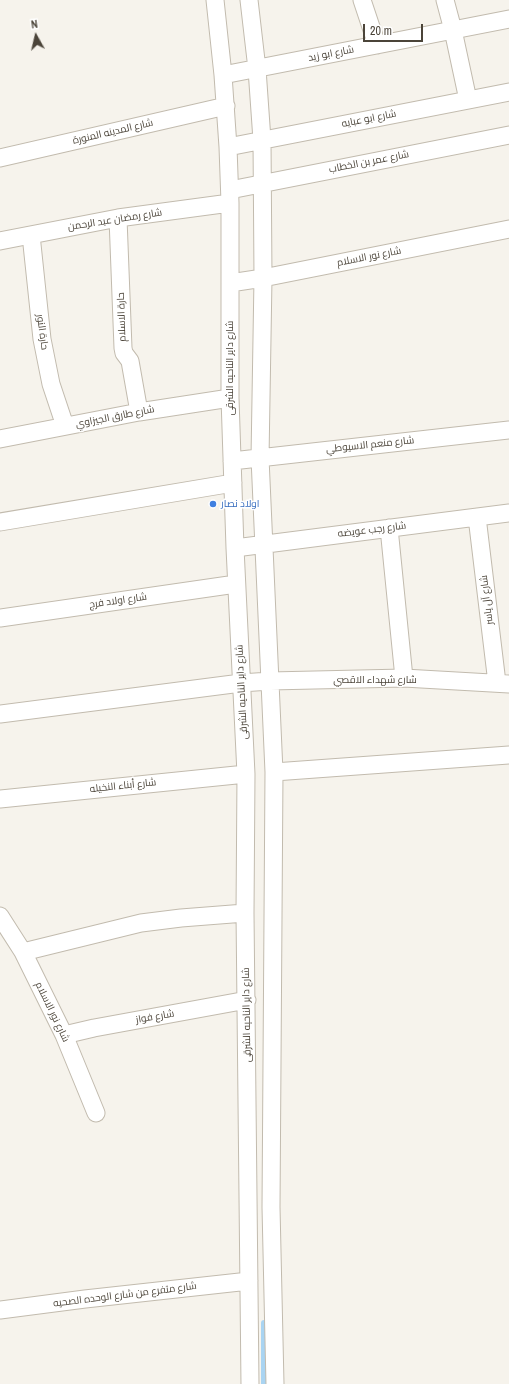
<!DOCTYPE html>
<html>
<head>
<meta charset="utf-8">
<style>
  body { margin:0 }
  #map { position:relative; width:509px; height:1384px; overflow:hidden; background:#f6f3ec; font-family:"Archivo Narrow",sans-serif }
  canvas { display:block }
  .north { position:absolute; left:16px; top:16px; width:40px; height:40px; -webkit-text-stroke:3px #fff; paint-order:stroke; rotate:352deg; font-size:11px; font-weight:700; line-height:16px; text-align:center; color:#4b4439 }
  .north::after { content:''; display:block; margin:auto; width:14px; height:18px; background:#4b4439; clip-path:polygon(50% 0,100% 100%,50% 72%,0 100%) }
  .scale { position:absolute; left:363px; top:24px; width:60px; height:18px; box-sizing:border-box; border:2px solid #4b4439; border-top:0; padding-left:5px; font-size:12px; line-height:14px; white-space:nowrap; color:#4b4439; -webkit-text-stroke:3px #fff; paint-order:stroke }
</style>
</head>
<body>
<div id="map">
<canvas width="509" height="1384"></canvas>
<div class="north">N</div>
<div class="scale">20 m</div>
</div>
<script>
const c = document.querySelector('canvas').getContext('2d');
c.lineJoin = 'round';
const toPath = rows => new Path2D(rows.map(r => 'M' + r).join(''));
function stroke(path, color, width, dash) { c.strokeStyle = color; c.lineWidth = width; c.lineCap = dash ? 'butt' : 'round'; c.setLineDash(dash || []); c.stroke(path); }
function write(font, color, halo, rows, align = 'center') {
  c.font = font + ' "Archivo Narrow",Cairo,sans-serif'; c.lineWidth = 3; c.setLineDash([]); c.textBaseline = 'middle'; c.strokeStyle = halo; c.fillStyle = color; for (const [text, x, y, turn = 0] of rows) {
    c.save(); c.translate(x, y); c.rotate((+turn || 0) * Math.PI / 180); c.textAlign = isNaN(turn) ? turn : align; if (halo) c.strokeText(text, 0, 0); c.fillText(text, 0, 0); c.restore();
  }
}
const stream = toPath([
  [264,1323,264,1384]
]);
const street = toPath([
  [215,0,223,75,228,147,230,203,230,398,235,548,246,774,245,913,250,1384],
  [249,0,257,69,262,140,263,278,260,458,274,772,271,1207,275,1384],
  [362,0,377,45],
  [445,0,453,30,468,100],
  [223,75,509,19],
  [228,147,509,92],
  [0,158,226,106],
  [230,190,509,135],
  [118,218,123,348,124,353,130,361,139,412],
  [31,235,42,339,51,384,65,426],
  [0,241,118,218,230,203],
  [230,283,263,278,509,229],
  [0,439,139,412,230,398],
  [232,461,509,430],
  [477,517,497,683],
  [0,522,233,483],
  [389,528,404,678],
  [235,548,509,513],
  [0,618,236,584],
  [0,714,241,683,270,681,404,678,509,684],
  [274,772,509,755],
  [0,799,246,774],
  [0,916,23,952,64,1035,96,1113],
  [23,952,141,923,181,918,245,913],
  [64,1035,94,1028,247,1000],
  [0,1310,85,1299,249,1281]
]);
const markers = [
  [213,504,4,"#3f7fe0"]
];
const streetNames = [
  ["شارع ابو زيد",331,54,-11],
  ["شارع ابو عبايه",369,119,-11],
  ["شارع المدينه المنورة",113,132,-13],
  ["شارع عمر بن الخطاب",369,162,-11],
  ["شارع رمضان عبد الرحمن",115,220,-9],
  ["شارع نور الاسلام",369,257,-11],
  ["حارة الاسلام",122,317,-92],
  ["حارة النور",42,332,82],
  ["شارع داير الناحيه الشرقى",230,368,-90],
  ["شارع طارق الجيزاوي",115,417,-11],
  ["شارع منعم الاسيوطي",370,445,-6],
  ["شارع رجب عويضه",372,530,-7],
  ["شارع آل ياسر",487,600,-97],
  ["شارع اولاد فرج",118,601,-8],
  ["شارع شهداء الاقصي",375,680],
  ["شارع داير الناحيه الشرقى",242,692,-93],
  ["شارع أبناء النخيله",123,786,-6],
  ["شارع نور الاسلام",52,1012,64],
  ["شارع داير الناحيه الشرقى",247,1015,-91],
  ["شارع فواز",155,1017,-10],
  ["شارع متفرع من شارع الوحده الصحيه",125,1295,-7]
];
const shopNames = [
  ["اولاد نصار",221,504]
];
stroke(stream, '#a9d4f2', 6);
stroke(street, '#c2bbae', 19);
stroke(street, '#fff', 17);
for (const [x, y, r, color] of markers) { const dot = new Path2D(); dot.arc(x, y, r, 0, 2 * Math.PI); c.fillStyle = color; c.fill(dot); stroke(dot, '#fff', 1.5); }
write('10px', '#4b4439', '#fff', streetNames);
write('10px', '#366cbe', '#fff', shopNames, 'left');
</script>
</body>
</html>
